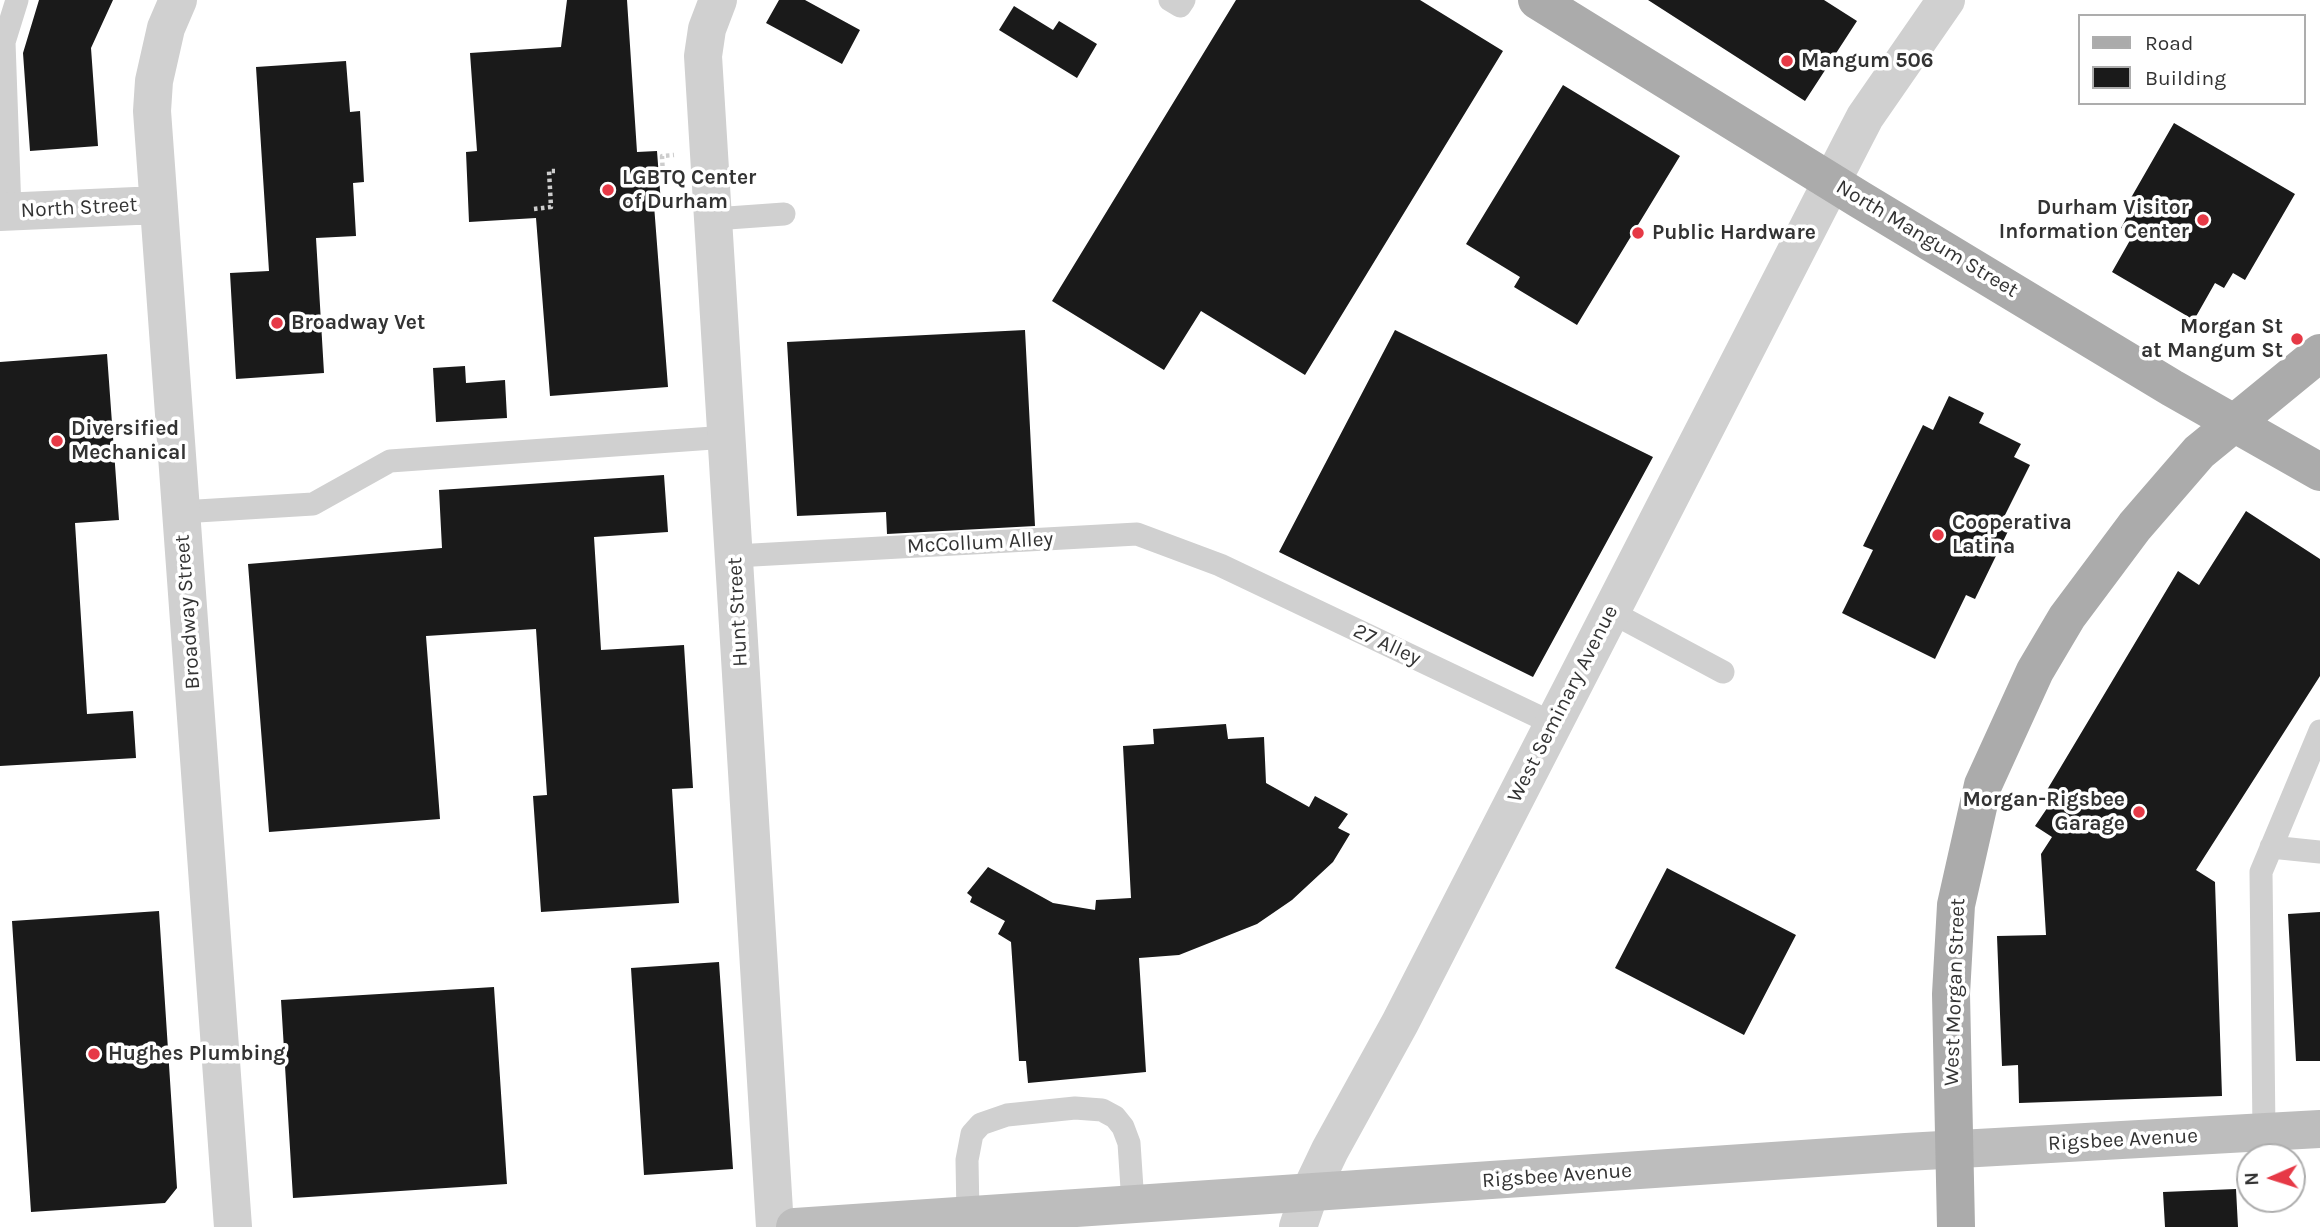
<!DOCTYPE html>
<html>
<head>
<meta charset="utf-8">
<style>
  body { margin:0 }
  #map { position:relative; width:2320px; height:1227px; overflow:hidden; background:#fff; font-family:Karla,sans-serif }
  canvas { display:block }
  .legend { position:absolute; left:2078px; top:14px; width:228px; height:91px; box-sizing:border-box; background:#fff; border:2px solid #adadad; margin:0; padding:9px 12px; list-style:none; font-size:21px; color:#333 }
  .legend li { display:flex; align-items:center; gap:14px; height:35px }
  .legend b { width:35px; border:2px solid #adadad }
  .north { position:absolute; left:2236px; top:1143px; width:70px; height:70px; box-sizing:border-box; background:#fff; border:2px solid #adadad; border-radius:50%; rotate:267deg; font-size:19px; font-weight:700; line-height:28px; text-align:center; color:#333 }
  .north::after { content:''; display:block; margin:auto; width:24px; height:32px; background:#e63946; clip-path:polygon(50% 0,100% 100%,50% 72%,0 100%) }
</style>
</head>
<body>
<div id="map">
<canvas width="2320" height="1227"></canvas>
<ul class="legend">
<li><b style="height:9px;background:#ababab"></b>Road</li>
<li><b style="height:19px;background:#1a1a1a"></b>Building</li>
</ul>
<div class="north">N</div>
</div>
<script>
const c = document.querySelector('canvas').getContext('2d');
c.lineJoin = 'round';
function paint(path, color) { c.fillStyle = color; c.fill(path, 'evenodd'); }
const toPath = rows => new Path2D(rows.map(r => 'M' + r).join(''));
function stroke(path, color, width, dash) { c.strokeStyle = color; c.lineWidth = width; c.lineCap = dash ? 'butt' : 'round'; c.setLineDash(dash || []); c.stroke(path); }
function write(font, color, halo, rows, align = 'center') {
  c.font = font + ' Karla,sans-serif'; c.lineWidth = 7; c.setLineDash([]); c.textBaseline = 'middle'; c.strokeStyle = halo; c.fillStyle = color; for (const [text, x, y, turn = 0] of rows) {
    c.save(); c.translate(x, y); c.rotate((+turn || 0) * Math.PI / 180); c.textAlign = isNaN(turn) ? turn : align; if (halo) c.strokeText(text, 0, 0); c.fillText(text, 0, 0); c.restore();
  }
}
const building = toPath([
  [39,0,113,0,91,48,98,146,30,151,23,53],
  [567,0,627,0,637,152,657,151,661,204,654,205,668,387,550,396,536,218,469,222,466,152,477,151,470,53,561,47],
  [779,0,805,0,860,30,842,64,766,23],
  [1236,0,1420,0,1503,51,1305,375,1201,311,1164,370,1052,301],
  [1648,0,1824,0,1857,21,1805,101],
  [1014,6,1053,30,1059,21,1097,44,1077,78,999,30],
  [346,61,350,112,360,111,364,182,353,183,356,236,316,238,324,373,236,379,230,273,269,271,256,67],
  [1563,85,1680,156,1577,325,1514,287,1520,277,1466,244],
  [2174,123,2295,194,2245,280,2233,273,2224,288,2215,283,2194,320,2112,272,2133,235,2121,228,2129,213,2124,210],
  [1025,330,1035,526,887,534,886,512,797,516,787,342],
  [1395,330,1653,457,1533,677,1279,552],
  [107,354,119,520,75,523,87,714,133,711,136,758,0,766,0,362],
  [465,366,466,383,505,380,507,418,436,422,433,368],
  [1949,396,1984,413,1979,423,2021,444,2014,457,2030,465,2003,519,2012,523,1975,599,1966,595,1935,659,1842,613,1873,550,1863,546,1923,425,1933,430],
  [664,475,668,532,594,537,601,650,684,645,693,788,672,789,679,903,541,912,533,796,547,795,536,629,426,636,440,819,269,832,248,564,442,548,439,490],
  [2246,511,2320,559,2320,676,2196,870,2215,882,2222,1096,2019,1103,2018,1065,2002,1066,1997,936,2046,935,2041,854,2052,837,2035,826,2054,798,2047,790,2178,571,2199,585],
  [1226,724,1228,739,1264,737,1266,783,1309,807,1315,796,1348,814,1338,828,1350,834,1333,862,1292,900,1257,924,1179,955,1139,958,1146,1072,1028,1083,1026,1061,1019,1061,1011,942,998,934,1005,921,970,902,972,897,967,893,988,867,1053,903,1095,910,1096,900,1131,898,1123,746,1154,744,1153,729],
  [1667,868,1796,935,1744,1035,1615,968],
  [159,911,177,1188,165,1203,31,1212,12,921],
  [2320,912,2320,1061,2296,1061,2288,914],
  [719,962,733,1169,644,1175,631,968],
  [494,987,507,1184,293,1198,281,1000],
  [2236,1189,2238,1227,2165,1227,2163,1192]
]);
const path = toPath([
  [659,176,663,176,662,156,674,155],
  [534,209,551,207,549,171,555,171]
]);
const lane = toPath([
  [1170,0,1180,6,1184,0],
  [10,211,4,42,17,0],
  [714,219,784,214],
  [181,512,313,504,390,461,727,437],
  [735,556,1137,534,1220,565,1554,724],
  [1611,612,1723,672],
  [2271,847,2320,852],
  [2264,1132,2261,872,2320,731],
  [968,1215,967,1160,972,1134,981,1124,1007,1115,1075,1108,1102,1110,1115,1117,1123,1127,1129,1143,1133,1204]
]);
const street = toPath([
  [178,0,166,28,154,81,152,111,233,1227],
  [718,0,707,29,703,56,775,1227],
  [0,212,158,205],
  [1298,1227,1310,1192,1330,1150,1400,1023,1851,144,1865,117,1946,0]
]);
const secondary = toPath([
  [795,1227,1906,1152,2320,1129]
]);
const primary = toPath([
  [1537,0,1859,199,2172,388,2320,472],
  [1956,1227,1951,994,1956,905,1983,785,2035,671,2067,617,2135,526,2199,452,2320,353]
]);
const markers = [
  [1787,61,7,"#e63946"],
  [608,190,7,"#e63946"],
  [2203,220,7,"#e63946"],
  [1638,233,7,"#e63946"],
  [277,323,7,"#e63946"],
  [2297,339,7,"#e63946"],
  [57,441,7,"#e63946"],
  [1938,535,7,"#e63946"],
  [2139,812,7,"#e63946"],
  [94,1054,7,"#e63946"]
];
const poiNames = [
  ["Mangum 506",1801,61],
  ["LGBTQ Center",622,178],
  ["of Durham",622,202],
  ["Durham Visitor",2189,208,"right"],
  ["Information Center",2189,232,"right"],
  ["Public Hardware",1652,233],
  ["Broadway Vet",291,323],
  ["Morgan St",2283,327,"right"],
  ["at Mangum St",2283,351,"right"],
  ["Diversified",71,429],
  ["Mechanical",71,453],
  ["Cooperativa",1952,523],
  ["Latina",1952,547],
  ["Morgan-Rigsbee",2125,800,"right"],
  ["Garage",2125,824,"right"],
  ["Hughes Plumbing",108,1054]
];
const streetNames = [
  ["North Street",79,208,-3],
  ["North Mangum Street",1927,239,31],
  ["McCollum Alley",980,543,-3],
  ["Broadway Street",188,612,-94],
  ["Hunt Street",738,612,-93],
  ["27 Alley",1387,645,25],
  ["West Seminary Avenue",1563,704,-63],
  ["West Morgan Street",1955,992,-88],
  ["Rigsbee Avenue",2123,1140,-3],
  ["Rigsbee Avenue",1557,1176,-4]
];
paint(building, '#1a1a1a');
stroke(path, '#cdcdcd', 4.5, [3.5, 3.5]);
stroke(lane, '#d0d0d0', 23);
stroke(street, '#d0d0d0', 38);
stroke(secondary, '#bdbdbd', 38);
stroke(primary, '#ababab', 38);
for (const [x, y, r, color] of markers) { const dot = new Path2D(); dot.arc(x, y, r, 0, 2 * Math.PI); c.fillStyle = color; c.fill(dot); stroke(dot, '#fff', 2.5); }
write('bold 21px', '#333', '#fff', poiNames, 'left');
write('21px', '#333', '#fff', streetNames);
</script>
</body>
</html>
